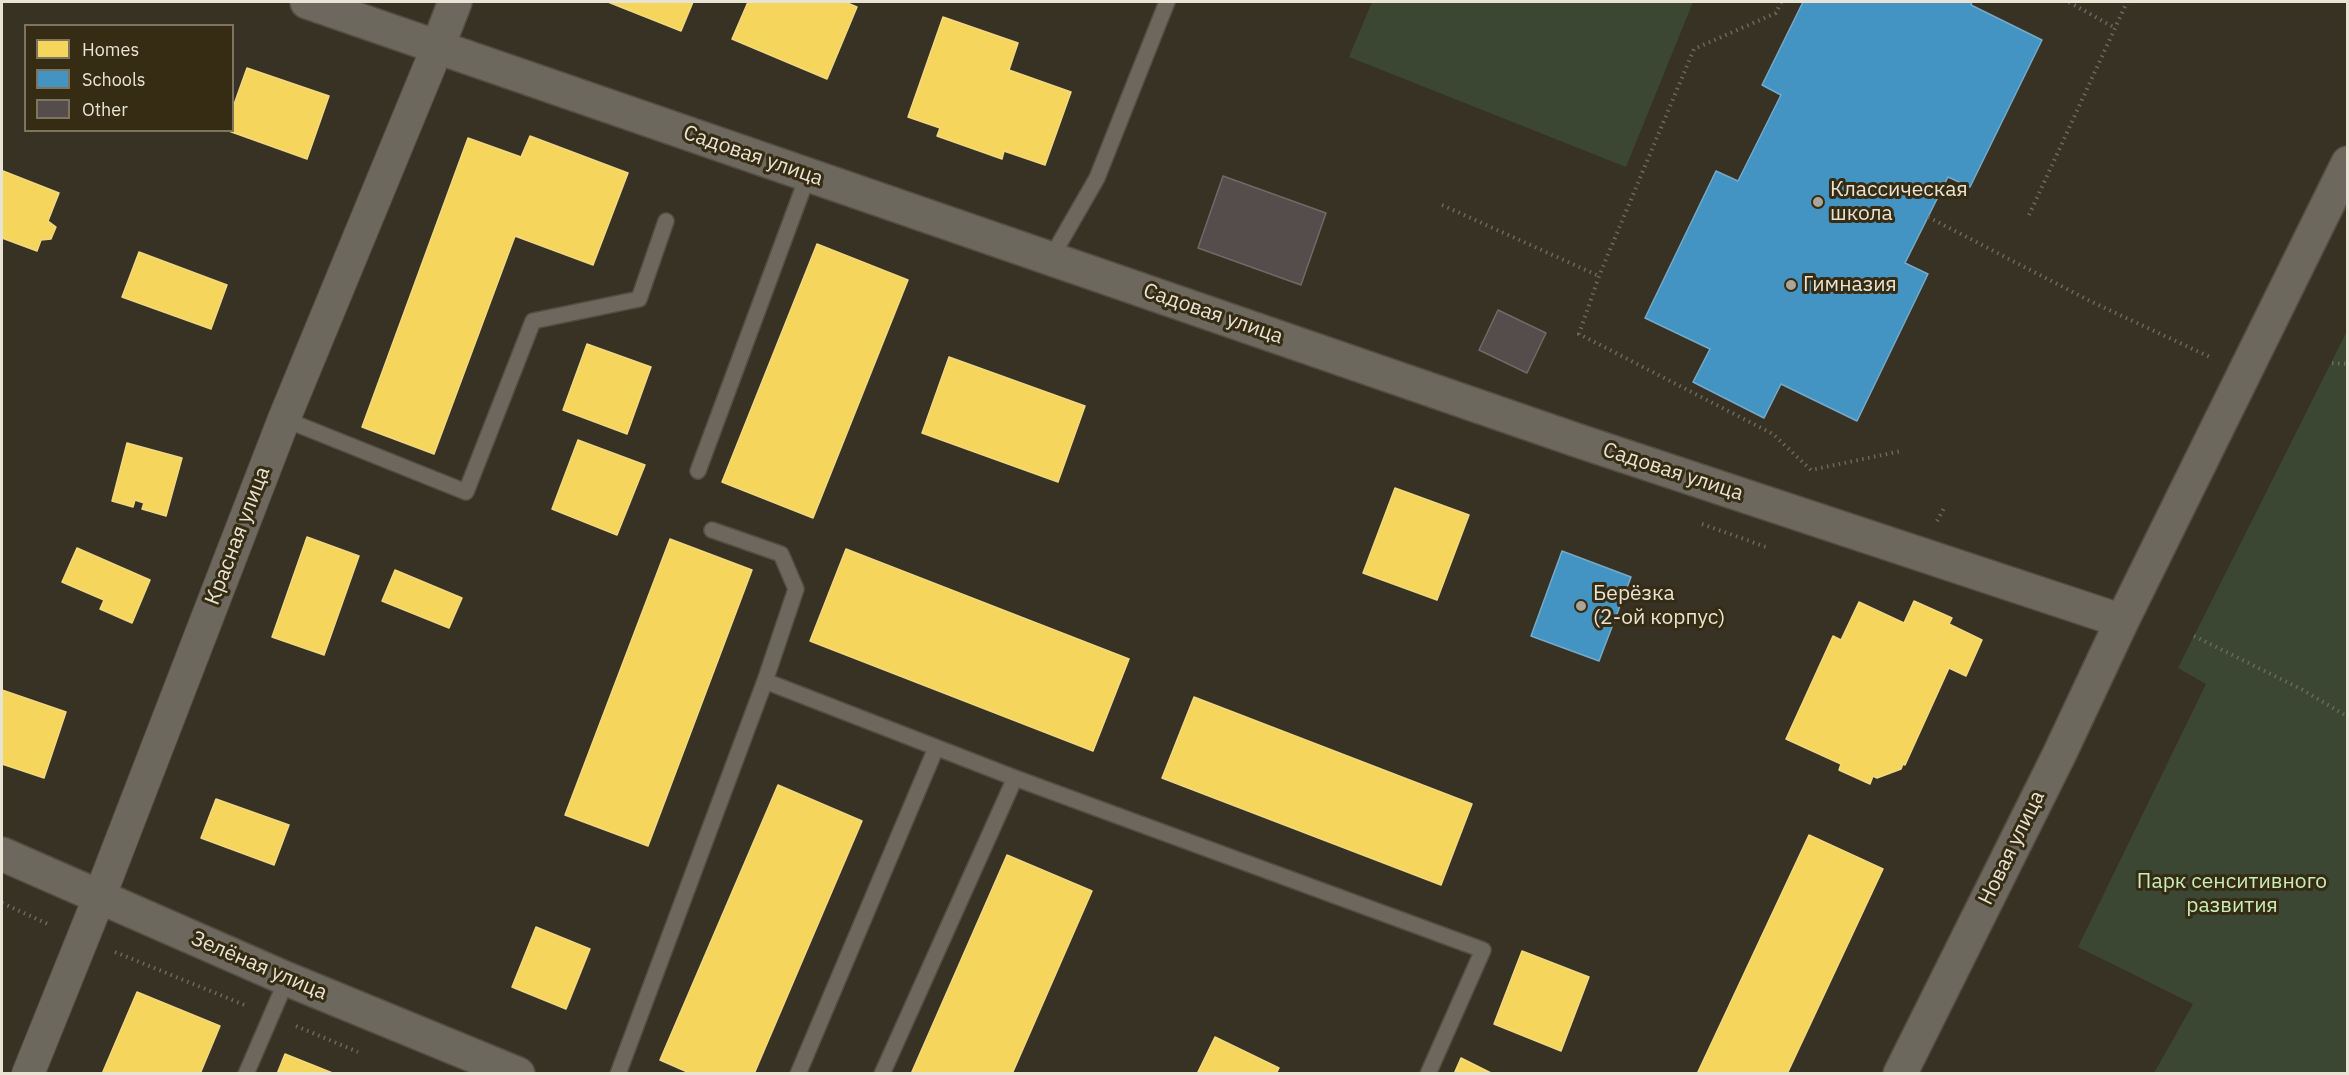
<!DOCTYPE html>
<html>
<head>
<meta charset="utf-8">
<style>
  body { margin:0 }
  #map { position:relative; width:2349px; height:1075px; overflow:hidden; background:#383225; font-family:"IBM Plex Sans",sans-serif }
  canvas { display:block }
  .frame { position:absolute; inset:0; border:3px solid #e9e3d4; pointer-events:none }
  .legend { position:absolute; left:24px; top:24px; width:210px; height:108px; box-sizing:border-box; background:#362b13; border:2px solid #7e7560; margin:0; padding:8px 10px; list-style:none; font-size:18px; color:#e9e3d4 }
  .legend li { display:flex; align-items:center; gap:12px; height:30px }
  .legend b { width:30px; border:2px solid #7e7560 }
</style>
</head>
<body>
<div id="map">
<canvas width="2349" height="1075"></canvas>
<div class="frame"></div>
<ul class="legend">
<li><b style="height:16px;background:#f6d55c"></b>Homes</li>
<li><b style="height:16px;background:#4393c3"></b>Schools</li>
<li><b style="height:16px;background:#544d4b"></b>Other</li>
</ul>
</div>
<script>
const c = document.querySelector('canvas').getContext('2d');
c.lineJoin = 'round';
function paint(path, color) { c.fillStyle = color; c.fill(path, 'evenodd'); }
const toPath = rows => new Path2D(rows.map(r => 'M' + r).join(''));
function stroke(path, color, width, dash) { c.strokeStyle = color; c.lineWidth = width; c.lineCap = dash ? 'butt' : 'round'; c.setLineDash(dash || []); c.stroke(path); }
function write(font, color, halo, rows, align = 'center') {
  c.font = font + ' "IBM Plex Sans",sans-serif'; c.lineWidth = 6; c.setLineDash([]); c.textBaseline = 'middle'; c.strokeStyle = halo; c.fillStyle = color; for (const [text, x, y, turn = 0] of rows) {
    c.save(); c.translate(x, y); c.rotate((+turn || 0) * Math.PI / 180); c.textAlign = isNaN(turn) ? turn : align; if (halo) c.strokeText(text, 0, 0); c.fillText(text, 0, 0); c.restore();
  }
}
const green = toPath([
  [1372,2,1693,2,1626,167,1349,57],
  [2347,331,2347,1073,2154,1073,2193,1004,2078,947,2206,684,2178,668]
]);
const homes = toPath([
  [608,2,693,2,681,31,608,2],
  [748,2,845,2,857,7,827,79,732,39,748,2],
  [943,17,1018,43,1009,70,1071,92,1045,165,1004,151,1002,159,937,136,940,128,908,117,943,17],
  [247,68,329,96,307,159,226,130,232,130,232,110,247,68],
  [530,136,628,173,593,265,515,236,434,454,362,427,468,138,521,157,530,136],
  [3,171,59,193,48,221,56,227,51,239,41,240,37,251,2,238,2,176,3,171],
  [817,244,908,280,813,518,722,482,817,244],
  [139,252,227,285,211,329,122,297,139,252],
  [587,344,651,367,627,434,563,410,587,344],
  [949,357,1085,406,1058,482,922,433,949,357],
  [578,440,645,465,617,535,552,509,578,440],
  [127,443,182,458,166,516,142,509,144,503,135,500,133,507,112,501,127,443],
  [1395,488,1469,515,1437,600,1363,573,1395,488],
  [307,537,359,556,324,655,272,637,307,537],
  [670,539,752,570,648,846,565,815,670,539],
  [77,548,150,580,132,623,100,609,104,600,62,582,77,548],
  [846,549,1129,659,1093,751,810,641,846,549],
  [395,570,462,598,449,628,382,601,395,570],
  [1914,601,1952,618,1949,624,1982,640,1966,676,1949,668,1905,765,1903,764,1901,769,1877,778,1873,776,1870,784,1839,770,1841,764,1786,739,1833,636,1841,640,1859,602,1904,623,1914,601],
  [2,690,66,712,44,778,2,764,2,690],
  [1194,697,1472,804,1441,885,1162,778,1194,697],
  [778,785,862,821,754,1074,692,1074,660,1060,778,785],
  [216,799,289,825,274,865,201,838,216,799],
  [1809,835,1883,869,1787,1074,1697,1074,1809,835],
  [1007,855,1092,891,1012,1074,911,1074,1007,855],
  [536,927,590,949,566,1009,512,987,536,927],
  [1522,951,1589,977,1561,1051,1494,1024,1522,951],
  [137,992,220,1026,200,1074,102,1074,137,992],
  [1215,1037,1279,1068,1276,1074,1197,1074,1215,1037],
  [285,1054,335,1074,277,1074,285,1054],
  [1461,1058,1493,1074,1454,1074,1461,1058]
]);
const schools = toPath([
  [1803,2,1972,2,1971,5,2042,40,1970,187,1948,177,1905,263,1928,274,1857,421,1781,384,1764,418,1693,382,1710,349,1645,318,1716,171,1738,181,1781,95,1762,85,1803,2],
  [1562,551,1631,577,1599,661,1531,636,1562,551]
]);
const building = toPath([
  [1223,176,1326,213,1301,285,1198,248,1223,176],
  [1498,310,1546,333,1527,373,1479,350,1498,310]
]);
const path = toPath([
  [1781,2,1776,13,1694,49,1599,276,1579,334,1773,434,1811,470,1901,451],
  [2069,2,2115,28],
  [1442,205,1599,276],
  [2029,215,2127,2],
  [1928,217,2090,301,2212,358],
  [2332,363,2348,364],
  [1937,521,1944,508],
  [1702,524,1766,547],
  [2194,636,2303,690,2348,717],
  [2,903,50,925],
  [115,952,247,1006],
  [296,1026,358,1052]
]);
const service = toPath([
  [1051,258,1097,178,1167,2],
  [284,419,466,492,533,321,639,299,666,221],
  [698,471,808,175],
  [712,530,781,554,796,589,765,681],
  [246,1074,287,979],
  [618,1074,765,681,1015,778,1483,950,1428,1074],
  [798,1074,936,748],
  [882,1074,1015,778]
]);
const minor = toPath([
  [28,1074,99,898,284,419,438,46]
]);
const tertiary = toPath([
  [307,2,1579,441,2122,621],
  [438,46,455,2],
  [2,854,287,979,518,1074],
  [1900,1074,2059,755,2122,621,2348,163]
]);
const markers = [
  [1818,202,6,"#aba597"],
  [1791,285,6,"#aba597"],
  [1581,606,6,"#aba597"]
];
const streetNames = [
  ["Садовая улица",753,156,19],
  ["Садовая улица",1213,314,19],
  ["Садовая улица",1673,472,18],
  ["Красная улица",238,536,-69],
  ["Новая улица",2012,848,-64],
  ["Зелёная улица",259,966,23]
];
const poiNames = [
  ["Классическая",1830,190],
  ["школа",1830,214],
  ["Гимназия",1803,285],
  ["Берёзка",1593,594],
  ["(2-ой корпус)",1593,618]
];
const parkNames = [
  ["Парк сенситивного",2232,882],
  ["развития",2232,906]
];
paint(green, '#3b4733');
paint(homes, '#f6d55c');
stroke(homes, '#f2d980', 1.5);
paint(schools, '#4393c3');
stroke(schools, '#75abc8', 1.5);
paint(building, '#544d4b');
stroke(building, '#706968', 1.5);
stroke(service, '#534e42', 18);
stroke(minor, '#534e42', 34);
stroke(tertiary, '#534e42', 36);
stroke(path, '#6c685d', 4, [1.5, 4.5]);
stroke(service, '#6c685e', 15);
stroke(minor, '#6c685e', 32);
stroke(tertiary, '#6c685e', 33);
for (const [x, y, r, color] of markers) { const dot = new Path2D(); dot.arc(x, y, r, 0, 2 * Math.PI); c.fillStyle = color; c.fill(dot); stroke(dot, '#362b13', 2); }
write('21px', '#e9e3d4', '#362b13', streetNames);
write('21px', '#e9e3d4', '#362b13', poiNames, 'left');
write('21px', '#c7edb8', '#362b13', parkNames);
</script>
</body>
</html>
